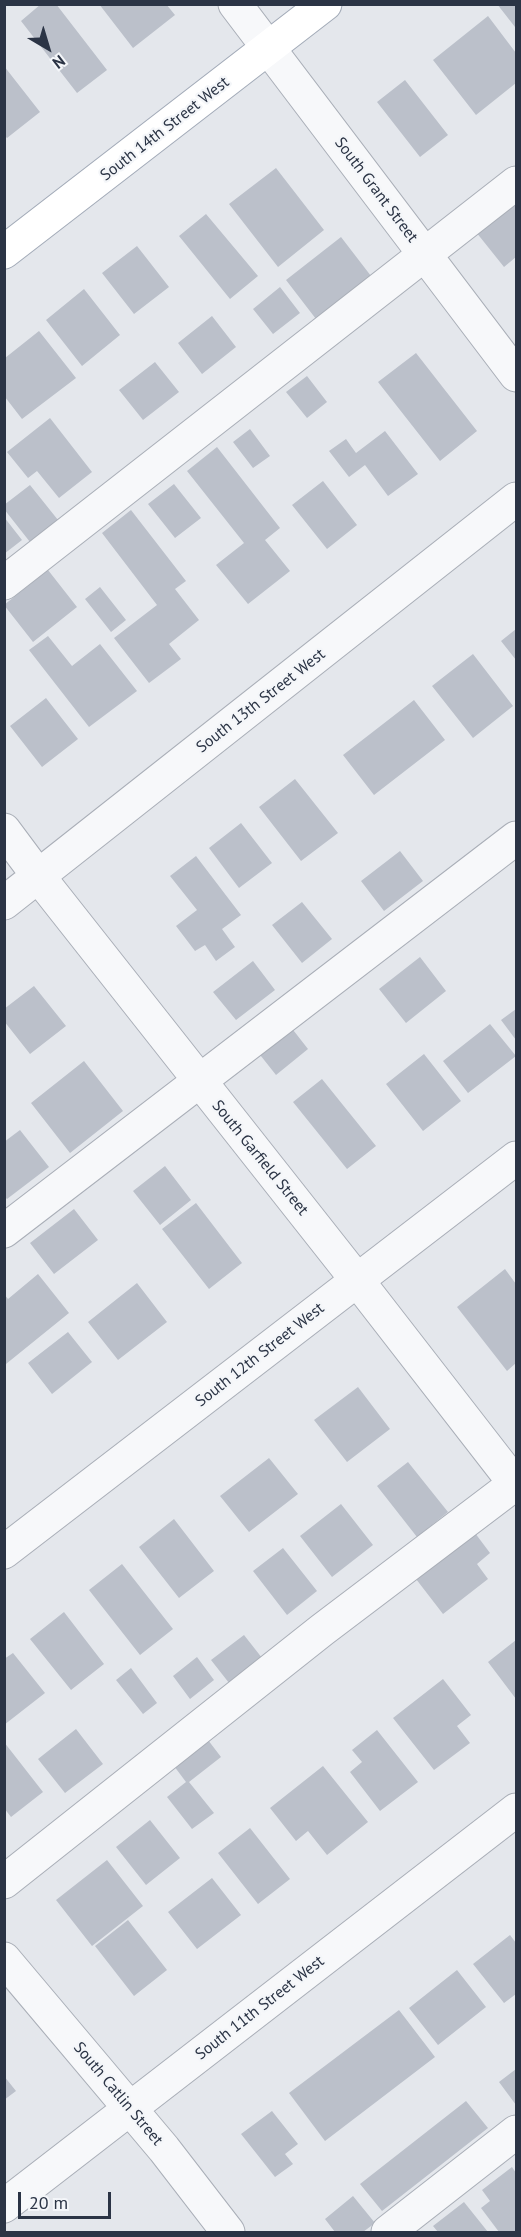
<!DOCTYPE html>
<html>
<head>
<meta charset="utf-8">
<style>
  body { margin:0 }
  #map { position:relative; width:521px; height:2237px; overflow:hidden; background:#e4e7ec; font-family:"PT Sans",sans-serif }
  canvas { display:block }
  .frame { position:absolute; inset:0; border:6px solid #2b3445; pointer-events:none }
  .north { position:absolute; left:18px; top:18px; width:60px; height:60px; -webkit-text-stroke:4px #f4f6f9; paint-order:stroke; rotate:142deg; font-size:16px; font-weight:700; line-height:24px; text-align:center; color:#2b3445 }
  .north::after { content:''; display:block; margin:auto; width:21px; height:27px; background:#2b3445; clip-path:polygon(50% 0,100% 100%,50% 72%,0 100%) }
  .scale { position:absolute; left:18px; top:2192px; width:93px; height:27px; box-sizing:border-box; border:3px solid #2b3445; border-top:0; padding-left:8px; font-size:18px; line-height:21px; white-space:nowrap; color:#2b3445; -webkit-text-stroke:4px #f4f6f9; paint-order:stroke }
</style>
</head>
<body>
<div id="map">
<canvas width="521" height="2237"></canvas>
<div class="frame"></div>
<div class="north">N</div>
<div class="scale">20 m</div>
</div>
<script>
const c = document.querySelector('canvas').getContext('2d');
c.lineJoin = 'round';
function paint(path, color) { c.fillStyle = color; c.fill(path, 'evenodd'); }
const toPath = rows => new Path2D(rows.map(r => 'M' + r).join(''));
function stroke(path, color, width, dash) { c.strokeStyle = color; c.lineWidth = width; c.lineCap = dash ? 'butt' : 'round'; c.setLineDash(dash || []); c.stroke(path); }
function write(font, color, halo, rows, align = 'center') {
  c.font = font + ' "PT Sans",sans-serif'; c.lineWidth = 4.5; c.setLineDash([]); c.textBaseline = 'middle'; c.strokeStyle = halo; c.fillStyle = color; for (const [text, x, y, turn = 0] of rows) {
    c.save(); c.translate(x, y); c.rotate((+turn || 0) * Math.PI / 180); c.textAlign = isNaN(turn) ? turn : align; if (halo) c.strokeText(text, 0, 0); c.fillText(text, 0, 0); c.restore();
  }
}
const building = toPath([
  [41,4,56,4,107,70,77,93,21,21],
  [99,4,166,4,175,15,133,48],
  [497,4,516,4,516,26,515,27],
  [488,16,516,53,516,83,476,115,433,60],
  [4,66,40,112,7,138,4,135],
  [405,80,448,135,420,157,377,102],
  [276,168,324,230,278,267,229,204],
  [514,203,516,207,516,257,504,267,476,232],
  [206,214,258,276,230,299,179,236],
  [341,237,371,276,316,319,286,280],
  [137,246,169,287,134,314,102,273],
  [280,287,300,313,273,334,253,309],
  [84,289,120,335,82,366,46,320],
  [212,316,236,347,202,374,178,343],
  [39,331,76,378,22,419,5,397,5,358],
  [416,353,477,431,440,461,378,382],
  [155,362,179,392,143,420,119,390],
  [307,376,327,402,307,418,286,392],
  [50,418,92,472,59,498,37,471,28,478,7,452],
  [250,429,270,456,253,468,233,442],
  [385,431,418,474,388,496,365,465,349,477,329,451,346,439,356,453],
  [217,447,280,528,265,540,290,571,248,604,216,565,244,543,187,471],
  [323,481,357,525,327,549,292,505],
  [174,484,201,518,175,538,148,504],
  [30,485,58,520,30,542,4,509,4,505],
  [131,510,186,581,175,589,199,620,169,644,181,659,149,683,114,638,157,605,102,533],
  [4,517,22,540,4,554],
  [48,570,77,607,33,642,4,605],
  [100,587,126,620,111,632,85,599],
  [516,629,516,660,501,641],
  [48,636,72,666,100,644,137,691,89,727,29,650],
  [473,654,513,706,473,738,432,686],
  [46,698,78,739,42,767,10,726],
  [414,700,445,740,374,795,343,755],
  [295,779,338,833,301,861,259,807],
  [241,823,272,863,239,888,209,848],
  [400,851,423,881,384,911,361,881],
  [196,856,241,915,222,929,235,947,216,961,205,945,195,951,176,926,197,910,170,876],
  [302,902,332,939,302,963,272,925],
  [420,957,446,991,406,1023,379,989],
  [253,961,275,990,236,1020,213,992],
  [34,986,66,1026,30,1054,4,1021,4,1009],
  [516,1009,516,1040,501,1020],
  [490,1024,516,1056,468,1093,443,1061],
  [290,1026,308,1049,276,1075,257,1051],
  [424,1054,461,1101,423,1131,386,1084],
  [84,1061,123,1111,70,1153,31,1103],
  [322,1079,376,1146,347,1169,293,1102],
  [20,1130,49,1167,7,1199,4,1196,4,1142],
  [165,1166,191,1200,160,1225,133,1191],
  [196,1203,242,1263,209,1289,162,1229],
  [74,1209,98,1240,54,1274,30,1243],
  [505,1269,516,1284,516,1363,507,1371,457,1307],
  [38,1274,69,1313,6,1364,4,1361,4,1294,8,1299],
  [137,1283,167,1322,118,1360,88,1322],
  [68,1332,92,1362,52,1394,28,1363],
  [358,1387,390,1429,347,1462,314,1420],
  [269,1458,298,1494,249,1532,220,1496],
  [408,1462,448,1512,417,1537,377,1486],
  [341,1504,373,1545,332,1577,300,1536],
  [174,1519,214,1571,179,1598,139,1547],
  [475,1533,490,1553,477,1564,488,1579,443,1614,416,1579],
  [283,1548,317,1591,287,1615,253,1571],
  [122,1564,173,1629,140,1655,89,1590],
  [64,1612,104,1664,71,1690,30,1639],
  [244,1635,266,1663,233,1688,211,1660],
  [516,1640,516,1699,488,1662],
  [13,1653,45,1693,4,1725,4,1659],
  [197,1657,214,1680,190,1699,173,1676],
  [131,1668,157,1703,143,1714,116,1680],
  [443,1679,471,1715,457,1726,470,1743,434,1770,393,1718],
  [76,1729,103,1764,65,1793,38,1759],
  [377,1730,418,1782,380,1811,350,1772,362,1762,352,1750],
  [208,1740,221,1757,189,1782,214,1813,192,1829,167,1797,186,1782,174,1766],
  [4,1742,43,1792,11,1817,4,1808],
  [323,1766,368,1822,327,1855,308,1831,296,1841,270,1808],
  [150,1820,180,1858,146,1885,116,1847],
  [250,1828,290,1879,258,1904,218,1853],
  [107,1860,143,1906,92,1946,56,1900],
  [212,1878,241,1915,197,1949,168,1912],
  [128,1920,167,1970,134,1996,95,1946],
  [510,1935,516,1943,516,1994,504,2003,473,1964],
  [457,1970,486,2007,438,2045,409,2008],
  [399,2010,435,2057,325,2141,289,2093],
  [516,2069,516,2105,499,2082],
  [4,2076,16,2091,4,2100],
  [466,2101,488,2128,382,2211,360,2184],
  [272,2111,298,2144,285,2154,293,2164,275,2177,241,2134],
  [512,2167,516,2173,516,2232,499,2232,481,2208,490,2201,482,2190],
  [353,2196,375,2223,363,2232,335,2232,325,2219],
  [464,2202,488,2232,438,2232,433,2226]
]);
const minor = toPath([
  [235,4,516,375],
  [4,583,516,183],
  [4,830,39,877,357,1280,516,1485],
  [4,903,516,499],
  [4,1231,516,838],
  [4,1552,516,1158],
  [4,1882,322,1630,516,1483],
  [4,1959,164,2149,228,2232],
  [4,2206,516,1810],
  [388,2232,516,2132]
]);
const major = toPath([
  [4,252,325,4]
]);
const streetNames = [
  ["South 14th Street West",165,129,-38],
  ["South Grant Street",376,190,53],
  ["South 13th Street West",261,701,-38],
  ["South Garfield Street",260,1158,51],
  ["South 12th Street West",260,1355,-38],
  ["South 11th Street West",260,2008,-38],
  ["South Catlin Street",118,2094,50]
];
paint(building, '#bbc0ca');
stroke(minor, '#a9aeb7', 35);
stroke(major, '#a3abb8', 35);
stroke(minor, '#f7f8fa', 33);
stroke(major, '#fff', 33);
write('16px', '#2b3445', '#f4f6f9', streetNames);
</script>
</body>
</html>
